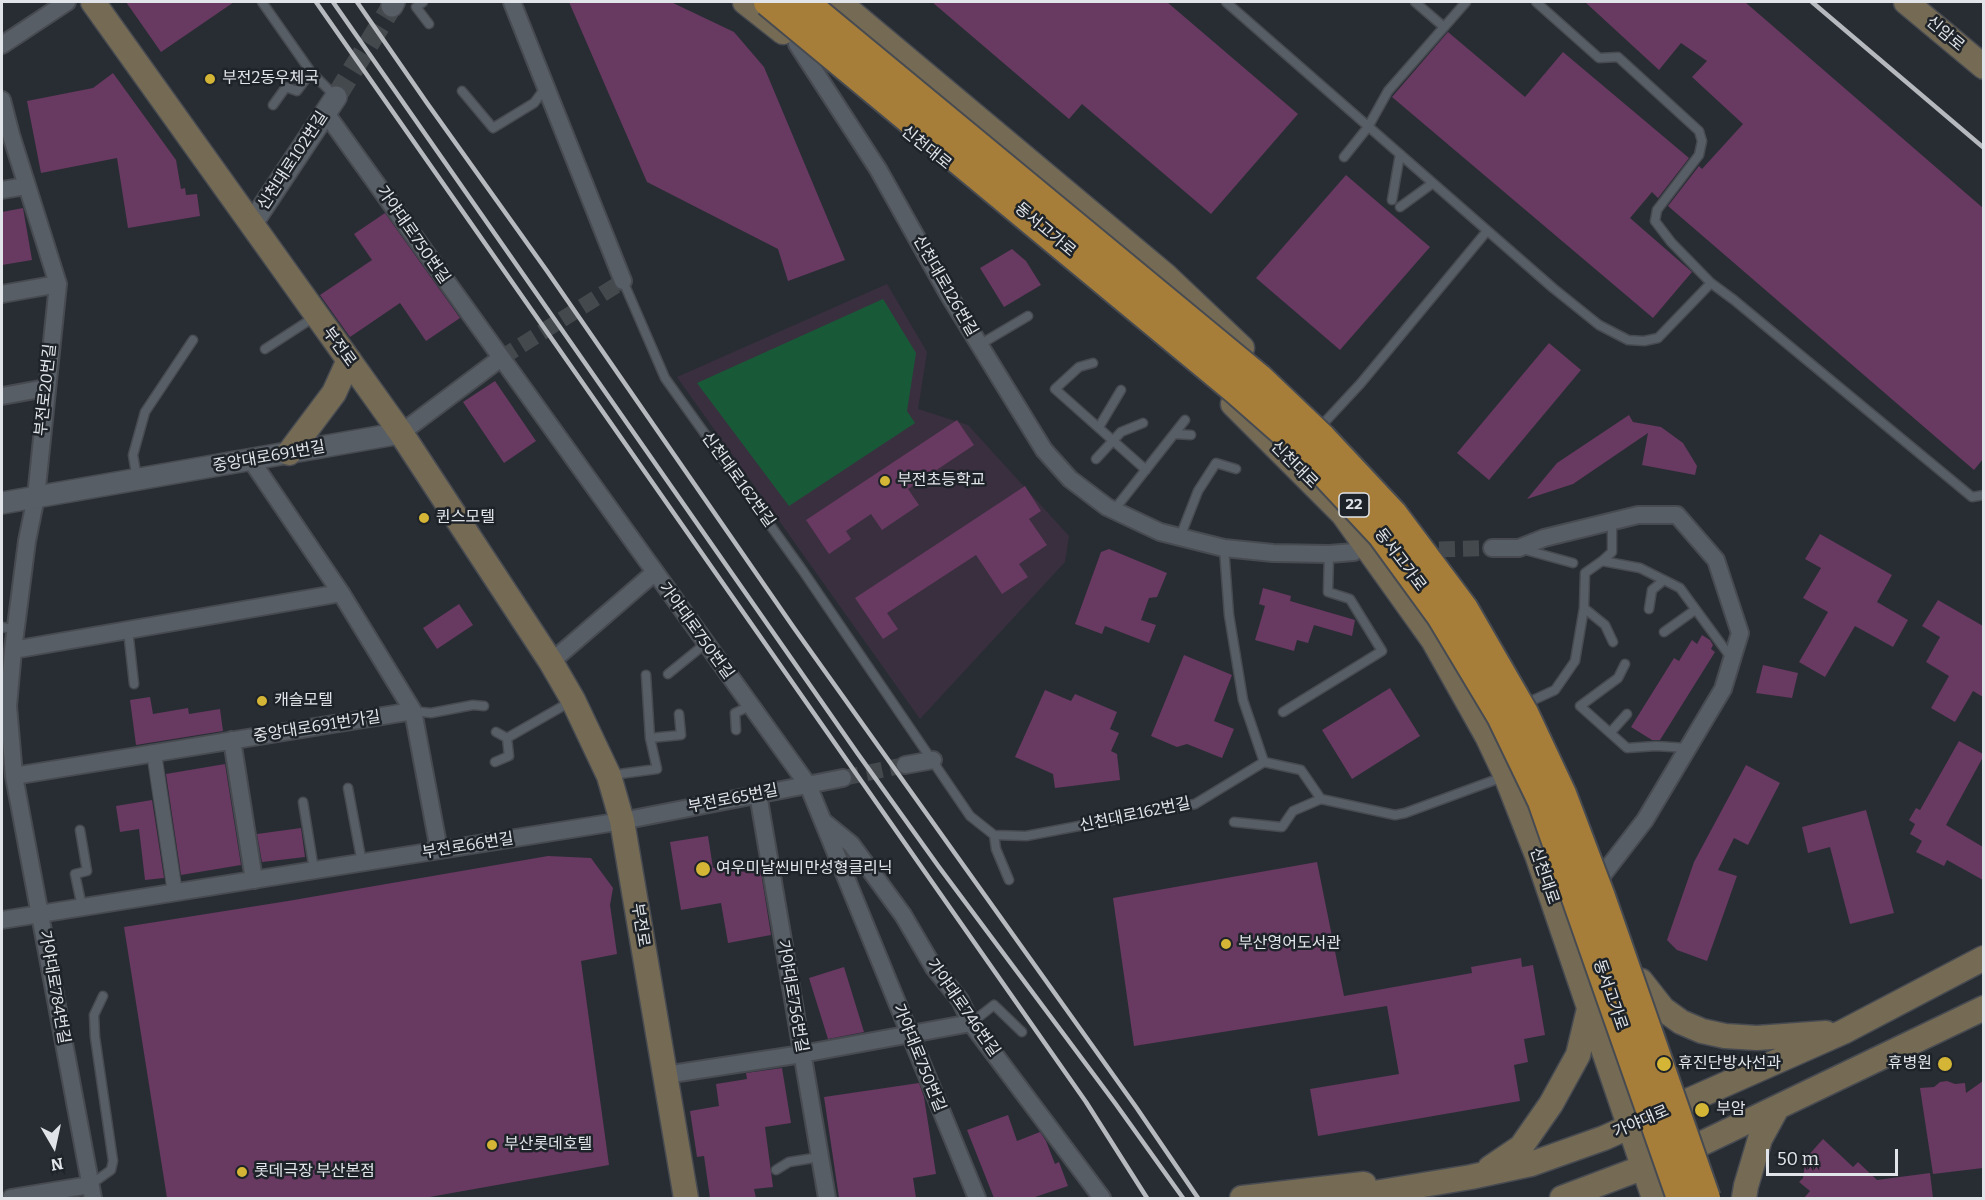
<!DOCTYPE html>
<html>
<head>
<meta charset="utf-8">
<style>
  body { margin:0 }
  #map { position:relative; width:1985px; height:1200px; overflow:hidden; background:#282d33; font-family:Bitter,serif }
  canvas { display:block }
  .frame { position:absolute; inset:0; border:3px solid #e1e5e9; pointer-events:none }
  .north { position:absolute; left:24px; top:1116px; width:60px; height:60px; -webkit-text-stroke:4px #1e2329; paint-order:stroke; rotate:171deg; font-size:16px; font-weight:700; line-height:24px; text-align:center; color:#e1e5e9 }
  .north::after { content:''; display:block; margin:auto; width:21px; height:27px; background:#e1e5e9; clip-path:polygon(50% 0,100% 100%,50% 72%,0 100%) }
  .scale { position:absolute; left:1766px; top:1149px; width:132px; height:27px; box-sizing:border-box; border:3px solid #e1e5e9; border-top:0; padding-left:8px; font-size:18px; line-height:21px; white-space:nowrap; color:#e1e5e9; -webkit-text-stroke:4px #1e2329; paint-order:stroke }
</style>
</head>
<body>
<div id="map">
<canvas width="1985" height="1200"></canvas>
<div class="frame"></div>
<div class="north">N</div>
<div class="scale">50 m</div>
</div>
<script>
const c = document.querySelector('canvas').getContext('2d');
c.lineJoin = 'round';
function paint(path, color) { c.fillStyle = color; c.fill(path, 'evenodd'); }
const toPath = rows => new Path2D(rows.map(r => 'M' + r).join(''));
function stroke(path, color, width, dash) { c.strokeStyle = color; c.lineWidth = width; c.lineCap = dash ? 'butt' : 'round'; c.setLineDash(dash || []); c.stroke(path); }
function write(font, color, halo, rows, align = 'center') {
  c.font = font + ' Bitter,"Noto Sans KR",serif'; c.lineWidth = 5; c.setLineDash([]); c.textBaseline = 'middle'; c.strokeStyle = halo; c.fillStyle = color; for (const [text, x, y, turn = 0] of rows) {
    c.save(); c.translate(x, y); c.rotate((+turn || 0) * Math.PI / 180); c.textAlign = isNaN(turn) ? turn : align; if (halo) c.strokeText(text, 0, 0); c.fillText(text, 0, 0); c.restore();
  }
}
const education = toPath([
  [887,284,927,352,918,409,968,425,1069,536,1065,562,920,719,677,377]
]);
const green = toPath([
  [883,299,916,353,907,411,915,423,789,506,697,383]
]);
const building = toPath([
  [126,2,234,2,161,52],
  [569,2,671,2,734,32,764,67,845,260,788,281,778,249,647,182],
  [932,2,1167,2,1298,114,1211,214,1082,104,1069,119],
  [1585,2,1745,2,1983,208,1983,459,1974,470,1668,206,1699,166,1702,169,1743,124,1692,77,1707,61,1681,43,1659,70],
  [1448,32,1525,97,1563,52,1689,158,1658,198,1652,192,1630,218,1692,272,1653,318,1392,97],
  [113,73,176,160,181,189,185,188,186,195,197,194,200,216,128,228,117,158,41,173,27,101,93,88],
  [1346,175,1430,247,1340,350,1256,278],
  [23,208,32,260,2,265,2,212],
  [385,213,460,318,426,341,400,303,350,337,320,295,372,260,354,234],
  [1012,249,1026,261,1041,285,1004,307,980,268],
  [1549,343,1581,370,1489,480,1457,453],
  [495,381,536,441,504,463,463,402],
  [1629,415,1633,422,1661,427,1683,443,1697,466,1695,475,1642,465,1648,433,1573,484,1527,499,1557,463],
  [957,420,974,445,908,489,919,505,882,530,871,514,846,531,851,539,829,554,806,520],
  [1025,486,1041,511,1029,519,1047,545,1019,564,1028,577,1002,594,976,555,887,613,898,629,883,639,855,598],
  [1820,534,1892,575,1877,602,1908,620,1893,647,1855,626,1825,677,1799,662,1828,612,1803,598,1821,568,1805,559],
  [1109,549,1167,573,1157,597,1149,598,1141,620,1156,625,1149,643,1105,626,1102,634,1075,624,1101,552],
  [1263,588,1291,596,1290,601,1355,620,1352,636,1314,625,1308,643,1297,640,1294,651,1255,640,1265,606,1259,604],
  [1938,600,1983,626,1983,697,1973,691,1955,722,1931,708,1949,676,1926,662,1940,637,1922,626],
  [459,604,473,625,437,649,423,628],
  [1702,635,1710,640,1713,645,1711,649,1715,652,1660,740,1652,740,1631,727,1674,658,1679,661,1692,640,1697,644],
  [1184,655,1232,675,1214,721,1234,729,1222,758,1187,744,1177,747,1151,736],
  [1763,665,1798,673,1792,698,1756,693],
  [1390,688,1420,736,1352,779,1322,730],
  [1045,690,1071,701,1075,694,1117,712,1110,729,1119,733,1111,751,1117,754,1120,780,1055,788,1053,774,1015,757],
  [150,697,153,714,188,708,189,714,220,709,223,731,136,745,130,700],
  [1959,741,1983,754,1983,757,1946,825,1983,847,1983,880,1947,860,1944,866,1916,852,1922,841,1910,834,1915,824,1909,820,1916,808,1920,810],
  [225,764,241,865,181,875,166,774],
  [1746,765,1780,783,1748,845,1734,838,1718,870,1737,876,1707,961,1677,950,1667,940,1694,862],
  [152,800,164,878,145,880,139,829,120,832,116,806],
  [1866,810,1894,913,1850,924,1830,847,1808,853,1802,827],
  [301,828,305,857,262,862,257,834],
  [708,836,713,868,759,860,771,935,728,943,721,903,681,910,670,842],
  [548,856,591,858,613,888,610,905,617,954,581,961,609,1165,424,1198,167,1198,124,927,288,901],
  [1317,862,1344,996,1472,973,1471,967,1521,958,1522,967,1533,965,1545,1035,1524,1039,1528,1062,1514,1065,1520,1101,1318,1136,1310,1089,1399,1074,1387,1006,1134,1046,1113,898],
  [844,967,864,1032,828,1039,809,978],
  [782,1068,791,1123,765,1127,773,1187,754,1189,756,1198,710,1198,704,1156,697,1157,690,1111,719,1106,716,1084,747,1079,746,1073],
  [1947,1081,1955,1084,1965,1083,1966,1093,1983,1081,1983,1168,1933,1174,1920,1088,1934,1087,1940,1082],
  [919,1083,924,1097,936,1174,913,1178,916,1198,839,1198,824,1097],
  [1008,1115,1017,1141,1040,1132,1046,1141,1055,1164,1059,1162,1068,1186,1032,1198,994,1198,967,1130],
  [1823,1139,1853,1167,1858,1162,1877,1180,1930,1173,1933,1198,1804,1198,1810,1191,1799,1182,1803,1178,1806,1158]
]);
const minorTunnel = toPath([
  [501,358,623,281],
  [1415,550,1492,548],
  [843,778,905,765]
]);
const tertiaryTunnel = toPath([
  [336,97,392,6]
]);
const service = toPath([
  [262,2,311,72,336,97],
  [423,2,416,7,429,24],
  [1226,2,1553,288,1599,325,1628,340,1644,341,1658,338,1711,283],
  [1415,2,1444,27],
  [1536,2,1599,58,1618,57,1699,131,1702,141,1699,155,1657,210,1655,221,1671,242,1711,283,1734,300,1972,497,1984,495],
  [462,91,493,128,534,103,546,87],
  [273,105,286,87,297,91,311,72],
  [1344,157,1368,127,1388,91,1466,2],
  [1392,200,1400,154],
  [1400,207,1433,183],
  [623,281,665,378,803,571,970,816,994,835,1026,836,1195,804,1264,762],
  [979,345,1028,316],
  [265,349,316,316],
  [1093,363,1079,367,1055,389,1146,470],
  [1322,425,1361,383,1487,231],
  [1099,427,1121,390],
  [1175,434,1191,435],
  [1096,459,1121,432,1143,423],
  [137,479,133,455,145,412,193,340],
  [1114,510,1185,420],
  [1180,537,1198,491,1216,463,1236,469],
  [1224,548,1229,615,1243,700,1264,762,1301,770,1321,799,1395,815,1405,813,1503,777],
  [1522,549,1573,563],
  [1602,561,1612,552,1612,521],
  [1584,608,1605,625,1613,642],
  [1649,609,1652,590,1664,580],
  [2,627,16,630],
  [128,630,134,684],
  [1664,632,1695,610],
  [1625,664,1618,678,1580,706,1627,748,1656,746,1687,748],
  [668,674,705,644],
  [1529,702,1555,690,1575,661,1584,608,1585,573,1602,561,1640,568,1680,588,1732,659],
  [413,711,431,713,473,705,484,706],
  [1283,712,1382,651,1350,599,1328,592,1329,554],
  [736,730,735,713,750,706],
  [496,732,507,738],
  [1610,733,1627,714],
  [650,738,681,735,679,714],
  [495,762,509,756,507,738,570,702],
  [612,775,657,769,650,738,646,675],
  [348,788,362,863],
  [303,802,314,870],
  [1234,822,1282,827,1293,811,1321,799],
  [80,830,87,871,75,874,82,907],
  [994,835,996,849,1009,880],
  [971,1023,994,1005,1022,1032],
  [776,1170,789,1162,820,1157],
  [90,1185,111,1170,113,1161,95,1037,94,1015,103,996]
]);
const pedestrian = toPath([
  [154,753,175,893]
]);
const minor = toPath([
  [512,2,623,281],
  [797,44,878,169,947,292,1044,450,1070,479,1107,507,1160,532,1224,548,1273,553,1329,554,1354,552],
  [2,45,67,2],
  [2,100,11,135,58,284,36,497,27,541,13,650,8,706,14,776,93,1198],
  [325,112,808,785,977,1198],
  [2,190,26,186],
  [2,294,58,284],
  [2,396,46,388],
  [401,433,501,358],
  [251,460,341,593,413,711,439,850],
  [1492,548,1519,548,1544,538,1638,515,1677,515,1716,560,1740,633,1723,689,1645,820,1601,877],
  [13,650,341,593],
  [551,662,654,573],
  [232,740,254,880],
  [905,765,933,760],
  [14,776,413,711],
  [758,794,827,1198],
  [824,822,851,844,865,863,903,915,934,968,960,1000,971,1023,1102,1198],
  [2,920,622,821,843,778],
  [665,1075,802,1054,971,1023],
  [11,1198,90,1185]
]);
const tertiary = toPath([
  [392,6,394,2],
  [251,225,336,97],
  [2,503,401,433]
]);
const secondary = toPath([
  [93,2,401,433,551,662,573,700,609,776,622,821,686,1198],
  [745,2,783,32],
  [839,2,1165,275,1242,348],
  [1906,2,1984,67],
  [1233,404,1343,514,1433,640,1488,738,1506,776,1537,855,1654,1198],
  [289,453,334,393,349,360],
  [1641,981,1663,1009,1681,1022,1702,1031,1725,1036,1757,1038,1826,1033],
  [1490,1168,1521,1147,1551,1104,1578,1055,1589,1009],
  [1242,1198,1364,1184],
  [1344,1198,1471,1177,1531,1164,1604,1138,1843,1032,1984,958],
  [1562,1198,1684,1152,1984,1008],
  [1744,1198,1746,1186,1760,1139,1777,1108]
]);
const rail = toPath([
  [316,2,1086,1102,1147,1198],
  [333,2,858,754,939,867,1115,1103,1183,1198],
  [357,2,427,103,547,271,794,628,1136,1107,1198,1198],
  [1812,2,1984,148]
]);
const trunkBridge = toPath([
  [768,2,1237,391,1296,443,1382,535,1441,616,1501,716,1542,801,1681,1198],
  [804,2,1259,378,1322,438,1393,514,1464,609,1524,713,1562,794,1601,897,1706,1198]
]);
const markers = [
  [210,79,6,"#d5b535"],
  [885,481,6,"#d5b535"],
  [424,518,6,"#d5b535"],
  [262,701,6,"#d5b535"],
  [703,869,8,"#d5b535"],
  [1226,944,6,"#d5b535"],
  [1664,1064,8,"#d5b535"],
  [1945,1064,8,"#d5b535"],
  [1702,1110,8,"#d5b535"],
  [492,1145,6,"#d5b535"],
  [242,1172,6,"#d5b535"]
];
const shields = [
  [1354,505,30]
];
const shieldNames = [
  ["22",1354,505]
];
const streetNames = [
  ["신암로",1945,34,40],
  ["신천대로",926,148,39],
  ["신천대로102번길",293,161,-57],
  ["동서고가로",1045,230,40],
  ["가야대로750번길",413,235,55],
  ["신천대로126번길",945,286,60],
  ["부전로",339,347,54],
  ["부전로20번길",46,390,-84],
  ["중앙대로691번길",269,457,-10],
  ["신천대로",1294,465,45],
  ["신천대로162번길",738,480,54],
  ["동서고가로",1400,560,53],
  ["가야대로750번길",696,631,54],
  ["중앙대로691번가길",317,727,-9],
  ["부전로65번길",733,799,-11],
  ["신천대로162번길",1135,815,-12],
  ["부전로66번길",468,846,-9],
  ["신천대로",1544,876,71],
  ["부전로",640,925,81],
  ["가야대로784번길",54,987,80],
  ["동서고가로",1610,995,71],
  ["가야대로756번길",792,996,80],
  ["가야대로746번길",963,1008,55],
  ["가야대로750번길",919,1058,68],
  ["가야대로",1641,1122,-23]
];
const poiNames = [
  ["부전2동우체국",222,79],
  ["부전초등학교",897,481],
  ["퀸스모텔",436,518],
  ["캐슬모텔",274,701],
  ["여우미날씬비만성형클리닉",716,869],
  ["부산영어도서관",1238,944],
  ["휴진단방사선과",1678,1064],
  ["휴병원",1932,1064,"right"],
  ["부암",1716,1110],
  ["부산롯데호텔",504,1145],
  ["롯데극장 부산본점",254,1172]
];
paint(education, '#3a2f3f');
paint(green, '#185a38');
paint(building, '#683961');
stroke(minorTunnel, '#44494e', 16, [16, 8]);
stroke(tertiaryTunnel, '#44494e', 21, [21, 10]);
stroke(service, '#474b51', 11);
stroke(pedestrian, '#474b51', 16);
stroke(minor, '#474b51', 20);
stroke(tertiary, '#474b51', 24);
stroke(secondary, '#474b51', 27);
stroke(service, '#585e65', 8);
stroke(pedestrian, '#585e65', 14);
stroke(minor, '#585e65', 16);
stroke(tertiary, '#585e65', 21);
stroke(secondary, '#756a54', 24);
stroke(rail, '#b6babf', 4.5);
stroke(trunkBridge, '#474b51', 32, []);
stroke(trunkBridge, '#a67e39', 28);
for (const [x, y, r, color] of markers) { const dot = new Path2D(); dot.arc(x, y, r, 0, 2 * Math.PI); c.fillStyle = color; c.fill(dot); stroke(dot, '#1e2329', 2); }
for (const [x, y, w] of shields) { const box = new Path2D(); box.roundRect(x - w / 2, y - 12, w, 24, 4.5); c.fillStyle = '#1e2329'; c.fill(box); stroke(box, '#e1e5e9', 1.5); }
write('bold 15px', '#e1e5e9', null, shieldNames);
write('16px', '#e1e5e9', '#1e2329', streetNames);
write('16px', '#e1e5e9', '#1e2329', poiNames, 'left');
</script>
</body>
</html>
